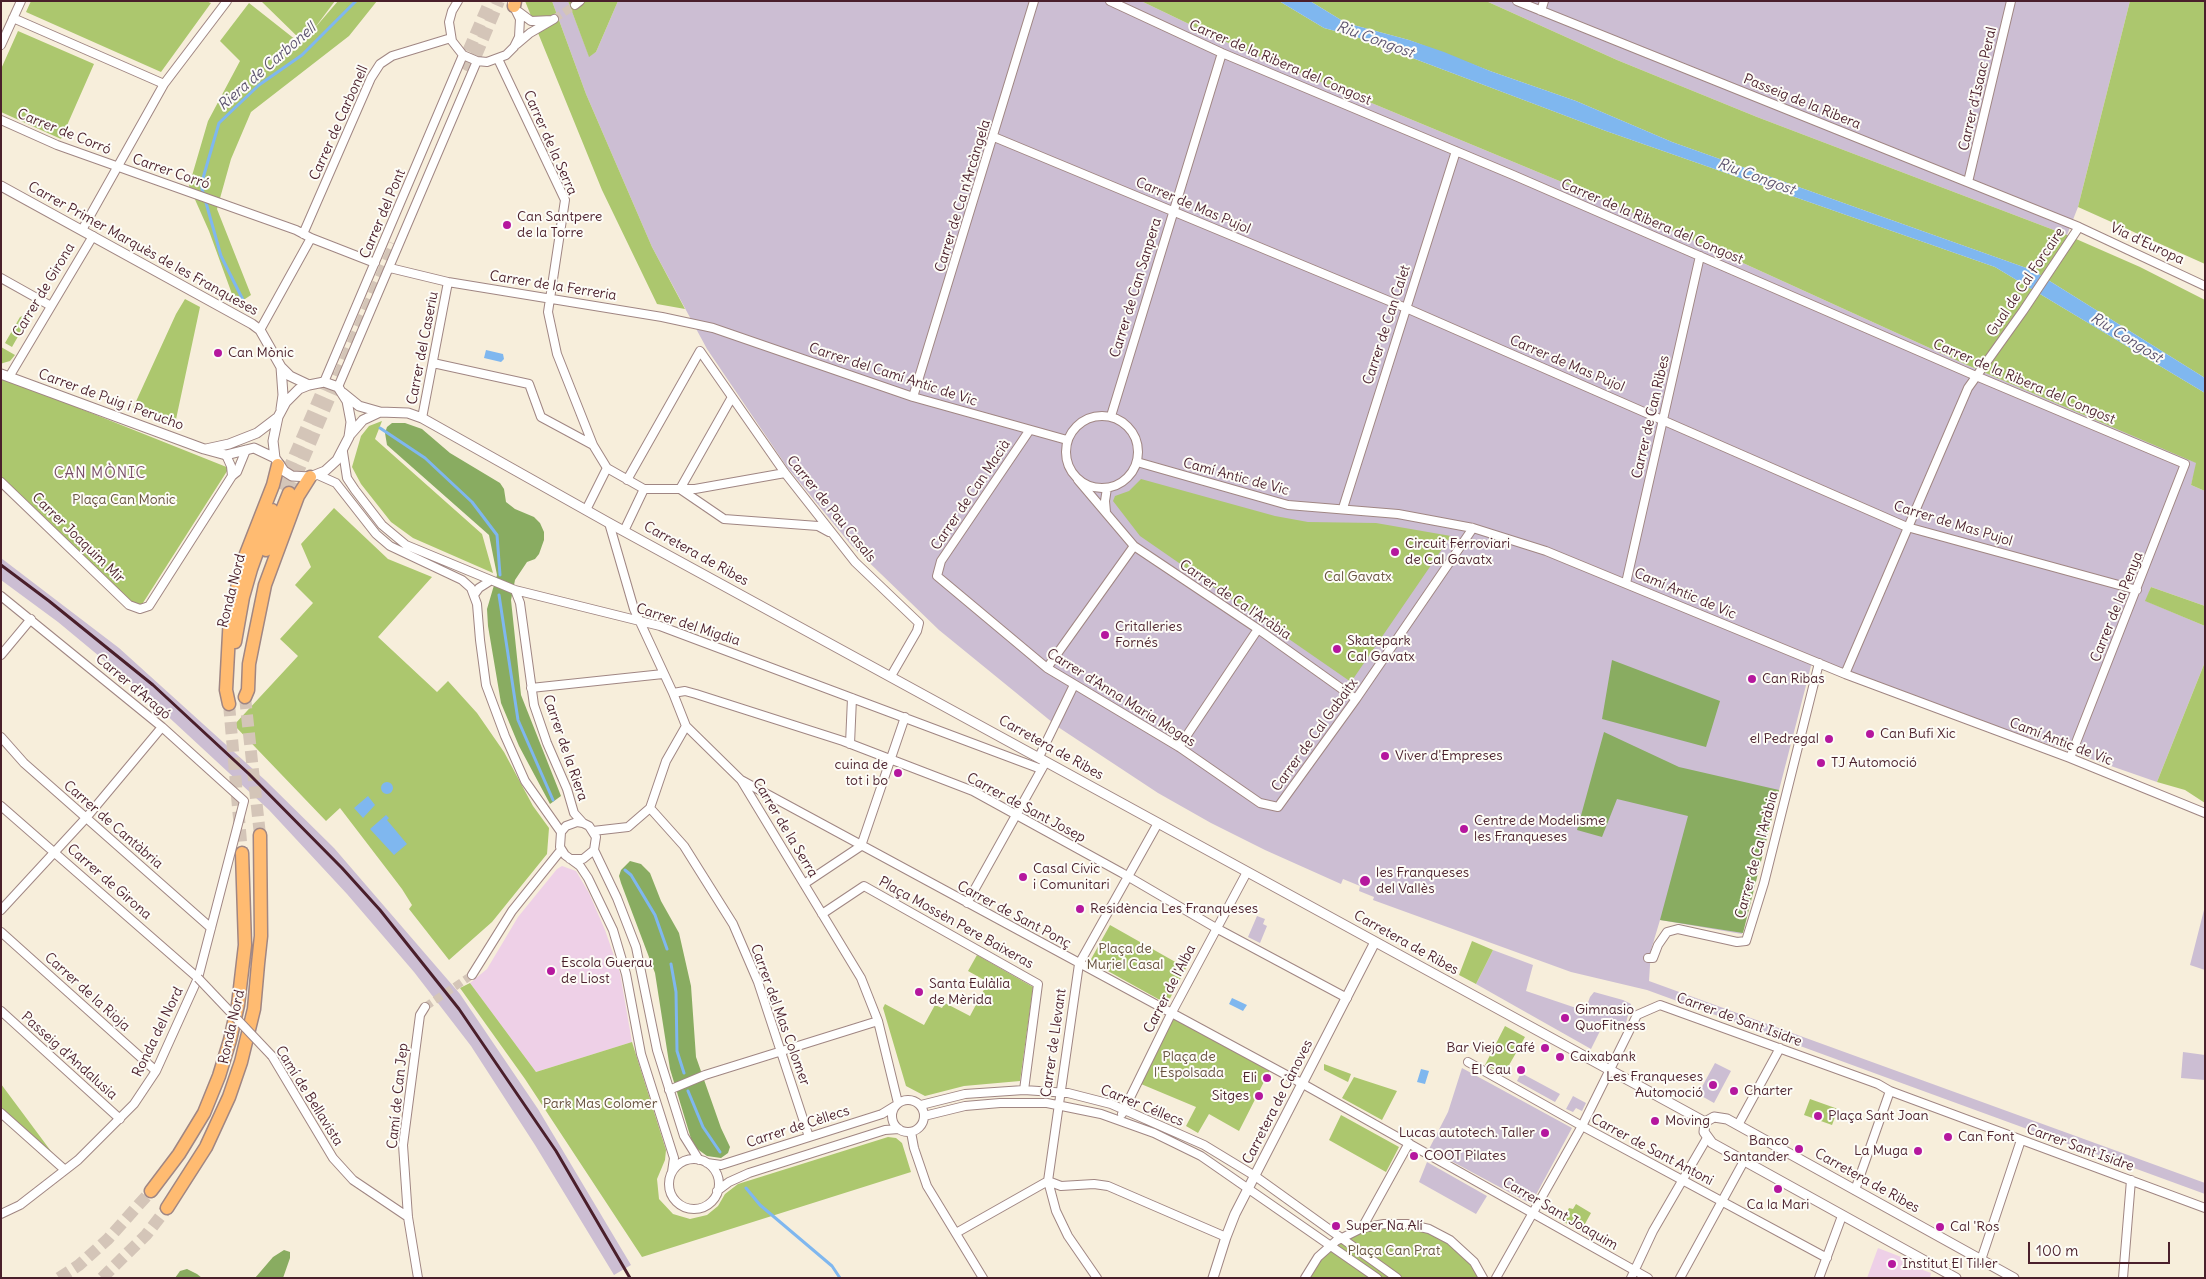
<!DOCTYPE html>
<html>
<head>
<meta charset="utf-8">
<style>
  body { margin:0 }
  #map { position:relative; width:2206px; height:1279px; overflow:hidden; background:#f7eedb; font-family:Delius,sans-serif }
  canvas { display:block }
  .frame { position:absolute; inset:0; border:2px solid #4a1f2b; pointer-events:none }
  .scale { position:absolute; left:2028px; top:1242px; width:142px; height:22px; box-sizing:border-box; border:2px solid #4a1f2b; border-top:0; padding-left:6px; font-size:15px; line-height:18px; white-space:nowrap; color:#4a1f2b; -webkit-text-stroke:4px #fdfcf7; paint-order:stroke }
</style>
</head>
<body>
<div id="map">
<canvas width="2206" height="1279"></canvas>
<div class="frame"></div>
<div class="scale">100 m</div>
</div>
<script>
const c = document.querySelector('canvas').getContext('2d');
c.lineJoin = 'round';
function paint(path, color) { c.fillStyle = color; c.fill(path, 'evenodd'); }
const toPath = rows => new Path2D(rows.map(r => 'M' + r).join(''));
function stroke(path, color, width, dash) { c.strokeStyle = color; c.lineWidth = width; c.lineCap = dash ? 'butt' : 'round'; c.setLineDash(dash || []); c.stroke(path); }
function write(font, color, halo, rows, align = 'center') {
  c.font = font + ' Delius,sans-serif'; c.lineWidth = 4; c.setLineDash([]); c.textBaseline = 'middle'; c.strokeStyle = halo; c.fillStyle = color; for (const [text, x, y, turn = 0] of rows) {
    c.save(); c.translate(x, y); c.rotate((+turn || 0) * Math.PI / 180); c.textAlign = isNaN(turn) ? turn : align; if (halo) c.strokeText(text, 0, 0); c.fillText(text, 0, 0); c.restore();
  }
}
const built = toPath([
  [562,866,576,871,589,893,605,930,620,973,632,1042,536,1072,470,983,487,969,518,917,557,869],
  [1878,1248,1914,1262,1912,1266,1931,1273,1930,1278,1867,1278]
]);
const industrial = toPath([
  [552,1,568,1,589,56,596,52,618,1,1141,1,1239,48,1598,197,1967,365,2197,463,2191,485,2205,491,2205,606,2151,587,2146,601,2205,626,2205,662,2157,782,1812,662,1742,934,1660,920,1651,950,1649,981,2205,1183,2205,1194,1647,990,1571,972,1373,900,1374,897,1359,891,1360,886,1343,879,1341,884,1265,850,1211,823,1158,793,1058,727,939,630,852,546,787,467,707,349,652,247,586,94],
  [1486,1,2130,1,2078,207,2067,235,1757,117,1617,60],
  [1,558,119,648,265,780,334,848,460,994,538,1109,631,1265,614,1275,535,1145,471,1046,414,972,347,894,269,810,134,685,58,622,1,580],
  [2205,906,2205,970,2190,965],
  [1257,916,1265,919,1263,924,1267,926,1260,943,1248,937],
  [1493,950,1533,965,1526,991,1585,1011,1590,997,1594,992,1623,1000,1631,1004,1624,1030,1605,1021,1591,1049,1476,984],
  [2183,1052,2205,1055,2205,1080,2181,1078],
  [1715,1063,1731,1071,1714,1103,1698,1094],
  [1462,1068,1572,1128,1531,1204,1429,1149,1448,1112],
  [1521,1073,1560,1094,1555,1102,1517,1081],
  [1573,1096,1586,1103,1582,1111,1576,1108,1573,1112,1566,1109],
  [1427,1162,1487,1196,1476,1214,1419,1182]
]);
const green = toPath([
  [31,1,206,1,211,3,161,72,26,12],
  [261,1,335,1,314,29,338,1,377,1,349,36,251,112,231,159,217,209,251,295,236,305,209,231,189,186,208,121,240,61,220,41,249,3,301,44,303,42],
  [525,1,552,1,586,94,652,247,685,309,657,304,602,190],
  [568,1,618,1,596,52,589,57],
  [1141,1,1279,1,1324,28,1354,36,1606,131,1995,267,2205,393,2205,491,2191,485,2196,463,1967,365,1598,197,1239,48],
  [1310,1,1486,1,1617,60,1757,117,2067,235,2140,267,2205,300,2205,378,2032,270,1672,142,1576,101,1490,71,1409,40,1346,23],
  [2130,1,2205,1,2205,264,2078,207],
  [18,31,94,64,61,139,1,112,1,69],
  [185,299,200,307,175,424,133,408,176,314],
  [32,312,12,347,5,343,20,317],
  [1,347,15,355,10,361,3,363,1,364],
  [1,377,229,468,141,606,131,602,1,480],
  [382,421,375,439,482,534,493,573,413,538,391,522,361,484,352,467,361,436,369,426],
  [1141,479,1275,516,1308,522,1376,523,1451,536,1351,682,1140,536,1113,501,1115,496,1129,491],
  [334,508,388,559,432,577,378,637,437,692,448,681,477,713,504,752,533,806,549,828,547,854,492,922,449,960,409,909,412,905,402,889,340,808,326,821,234,725,298,656,280,639,313,603,295,585,311,567,301,544],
  [2151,587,2205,606,2205,626,2145,601],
  [2205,662,2205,803,2185,790,2157,782],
  [1110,925,1186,968,1167,1004,1090,961],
  [1472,941,1493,950,1476,984,1459,975],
  [977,955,1033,987,1020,1081,964,1086,925,1096,906,1086,883,1008,885,1004,924,1025,935,1005,942,1008,945,1003,970,1016,988,982,968,971],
  [470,983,536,1072,632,1042,666,1150,665,1160,657,1179,659,1199,673,1214,690,1219,707,1215,718,1206,725,1194,738,1184,888,1137,896,1138,902,1143,911,1172,642,1257,525,1079,460,988],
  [1171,1015,1271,1068,1239,1131,1209,1114,1198,1133,1186,1126,1196,1107,1141,1084],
  [1505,1026,1525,1037,1504,1074,1485,1065],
  [1324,1064,1351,1074,1348,1082,1324,1070],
  [1354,1077,1397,1091,1382,1120,1342,1098],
  [1,1084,65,1170,1,1110],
  [1810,1099,1838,1109,1832,1125,1804,1115],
  [1341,1115,1399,1147,1386,1172,1329,1140],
  [1576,1204,1591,1213,1581,1231,1562,1221,1569,1208,1573,1209],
  [1407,1224,1450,1240,1483,1278,1305,1278,1308,1271,1342,1238,1362,1228]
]);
const forest = toPath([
  [392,423,405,423,422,429,450,453,500,483,504,489,506,502,515,509,534,517,540,523,544,532,544,540,539,554,535,559,527,562,515,580,511,600,521,695,561,796,550,804,519,746,501,703,488,626,487,609,497,575,489,535,387,445,385,433,387,427],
  [1612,660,1720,701,1706,747,1602,719],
  [1604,732,1679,767,1779,790,1743,933,1660,920,1688,816,1617,799,1602,837,1577,830],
  [630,861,641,864,650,873,661,901,679,933,691,986,696,1057,721,1128,730,1147,728,1153,721,1158,707,1156,696,1148,692,1142,670,1069,655,973,621,883,619,876,621,870],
  [284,1250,290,1252,290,1258,283,1278,255,1278,273,1257],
  [187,1269,197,1274,202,1278,175,1278,180,1271]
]);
const water = toPath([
  [1279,1,1310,1,1346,23,1409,40,1444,52,1490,71,1576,101,1672,142,2032,270,2205,378,2205,393,1995,267,1606,131,1354,36,1324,28],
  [486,350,503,354,504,359,501,362,484,358],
  '381 788a6 6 0 1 1 12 0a6 6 0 1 1-12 0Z',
  [368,796,375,805,363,818,354,808],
  [386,815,389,818,387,820,407,844,394,855,370,829],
  [1232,998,1247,1005,1243,1011,1229,1004],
  [1421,1069,1429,1071,1425,1084,1417,1082]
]);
const stream = toPath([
  [243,300,221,256,201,185,219,123,259,85,302,55,356,1],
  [380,428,425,458,472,502,497,535,500,575],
  [499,595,518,720,553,800],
  [625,870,631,875,655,915,667,949],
  [671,964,676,992,677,1051,684,1073],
  [688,1091,703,1127,720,1152],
  [746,1188,760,1205,832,1266,840,1278]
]);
const minorTunnel = toPath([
  [554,19,575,5],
  [425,1007,472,975]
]);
const trunkTunnel = toPath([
  [461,68,490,1],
  [469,72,499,1],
  [280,489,331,371],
  [289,493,395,244],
  [245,697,260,835],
  [229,704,242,853],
  [59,1278,79,1265,108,1239,151,1191],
  [102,1278,146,1235,167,1208]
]);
const minor = toPath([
  [458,1,452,11,449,22,452,41,463,55,477,61,487,62,506,55,514,47,519,37,520,19,512,3],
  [1110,1,1222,53,1513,175,1976,376,2185,464,2070,758],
  [1517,1,2079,227,2205,286],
  [575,5,580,1],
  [1541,11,1544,1],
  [519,12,531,21,552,20],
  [13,18,164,84],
  [517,44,530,33,554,19],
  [1,45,21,1],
  [498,59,565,200,548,312,557,354,593,445,607,468,644,489,624,531],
  [1,120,57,145,296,230,311,238,375,263],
  [994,137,1406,308,1907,527,2137,590],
  [1968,182,2011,1],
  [82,230,164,84,227,1],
  [303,234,371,78,380,64,392,56,451,38],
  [390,268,448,282,662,317,713,328,913,397,1067,440],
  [1,278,51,306],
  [260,330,311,238],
  [433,363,529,384,541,417,593,445],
  [9,377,93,236],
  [324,382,463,55],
  [338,387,477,61],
  [913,397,1034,1],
  '1066 452a36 36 0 1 1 72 0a36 36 0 1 1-72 0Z',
  [1111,416,1222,53],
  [422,418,448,282],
  [1029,431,941,561,937,576,1047,668,1179,747,1260,803,1278,807,1356,699,1473,528],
  [343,452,347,478,355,490,382,525,406,545,515,590,660,626,1041,769],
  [226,455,231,466,232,476],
  [1137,462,1288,505,1398,514,1473,528,1546,551,1845,674,2070,758,2205,813],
  [318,475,336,483,376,534,390,546,462,580,471,588,477,604,480,640,486,685,505,736,525,781,561,832],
  [627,480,700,351,785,473,855,562,919,623,917,631,891,676],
  [1078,480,1134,546,1258,629,1356,699],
  [1,482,129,605,140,609,149,606,232,476,237,472,246,450],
  [644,489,695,489,785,473],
  [680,489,724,519,818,526,829,532],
  [680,489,732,397],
  [1343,508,1456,151],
  [586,510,607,468],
  [1106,512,1105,501,1107,488],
  [609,523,634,609,673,693,686,726,741,780,861,978,878,1021,898,1103],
  [1626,583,1700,256],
  [515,590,520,603,534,705,547,743,567,789,574,813,583,823],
  [474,595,479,588,490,581],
  [1,596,162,727,244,801,198,978,156,1071,134,1104,78,1160,20,1205,1,1214],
  [1,655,31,619],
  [1047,668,1134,546],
  [1845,674,1968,388,2023,311,2079,227],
  [531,688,663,674],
  [673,693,685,691,696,694,843,741,973,791,1122,873,1216,928,1347,998],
  [1,737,24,763,211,928],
  [850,744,852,698],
  [1179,747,1258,629],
  [1039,757,1074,685],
  [741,780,1303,1084,1648,1278],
  [1,806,198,978],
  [650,808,684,846,733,924,758,982,809,1137],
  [593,831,628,827,650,808,666,761,686,726],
  [594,850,617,898,636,947,657,1050,684,1136,699,1160],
  [570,859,583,859,594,850,596,837,589,826,583,823,577,822,566,826,561,832,560,847,565,855,580,866,588,878,613,930,626,974,641,1054,674,1158,672,1172],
  [804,884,861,846,905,717],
  [967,903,1044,765],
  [1,910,86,818,162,727],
  [822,914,864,886,1038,984,1024,1090],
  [1,932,156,1071],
  [1648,958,1653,958,1658,945,1667,932,1678,929,1737,942,1746,941,1764,883,1819,663],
  [472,975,512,911,561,850],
  [1,1011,120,1119],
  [272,1056,333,1158,353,1180,408,1217],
  [1468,1062,1582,1126,1827,1258],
  [669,1090,705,1075,878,1021],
  '892 1116a16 16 0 1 1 32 0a16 16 0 1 1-32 0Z',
  [921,1105,965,1094,1024,1090,1068,1093,1111,1104,1204,1145,1255,1176,1397,1278],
  [1,1113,65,1170],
  [1122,1114,1171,1014,1247,872],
  [924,1116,965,1106,1000,1103,1047,1103,1101,1114,1154,1133,1201,1156,1377,1278],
  [1738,1125,1780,1048],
  [911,1132,914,1148,927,1186,983,1278],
  '669 1184a25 25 0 1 1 50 0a25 25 0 1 1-50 0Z',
  [707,1163,721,1165,882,1114,895,1106],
  [1048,1181,1061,1186,1094,1184,1108,1186,1226,1237],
  [1048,1181,1056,1211,1068,1236,1097,1278],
  [1855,1190,1890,1091],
  [717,1191,729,1182,749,1173,885,1130,899,1129],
  [1362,1228,1409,1143],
  [956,1233,1048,1181,1079,964,1158,823],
  [1981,1260,2021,1140],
  [418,1278,408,1217,403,1145,420,1015,425,1007],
  [1305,1278,1318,1257,1336,1241,1362,1228,1384,1224,1407,1224,1429,1229,1450,1240,1474,1262,1483,1278],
  [1496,1278,1582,1126,1637,1015,1660,1005,1878,1084,1890,1091,2205,1208],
  [1631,1278,1653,1231,1707,1138],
  [1680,1278,1744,1161],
  [1819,1278,1842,1216],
  [2123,1278,2131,1180]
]);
const tertiary = toPath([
  [1,186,252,324,260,330,281,367,283,395,281,409],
  [281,367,290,376,309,385],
  [1,374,204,449,226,455,254,448,275,458],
  [324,382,338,387,347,401,351,422,349,437,337,460,325,471,310,477,292,476,284,471,275,458,273,441,278,417,286,402,299,389,309,385,324,382],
  [343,393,359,406,380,412,408,413,422,418,609,523,1705,1122],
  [349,436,363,420,380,412],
  [206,449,229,444,257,433,278,417],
  [1705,1122,1714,1117,1727,1119,2014,1278],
  [1705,1122,1704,1132,1712,1143,1956,1278],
  [1213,1278,1226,1237,1235,1214,1375,942]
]);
const trunk = toPath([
  [514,6,515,1],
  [266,550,289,493],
  [235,642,243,597,251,569,272,510],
  [245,697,248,690,249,664,255,634,265,585,298,496,310,477],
  [229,704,226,690,230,615,246,554,273,485,278,465],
  [151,1191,179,1154,204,1113,219,1076,230,1040,238,1005,245,945,242,853],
  [167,1208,206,1147,229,1097,241,1062,254,1009,258,964,261,936,260,835]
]);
const rail = toPath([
  [1,565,49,601,153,685,249,774,342,868,380,910,459,1009,556,1151,630,1278]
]);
const minorBridge = toPath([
  [198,978,272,1056]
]);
const markers = [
  [507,225,5,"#b5179e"],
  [218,353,5,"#b5179e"],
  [1395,552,5,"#b5179e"],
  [1105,635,5,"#b5179e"],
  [1337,649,5,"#b5179e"],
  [1752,679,5,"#b5179e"],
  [1870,734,5,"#b5179e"],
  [1829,739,5,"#b5179e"],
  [1385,756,5,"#b5179e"],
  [1821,763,5,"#b5179e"],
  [898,773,5,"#b5179e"],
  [1464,829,5,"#b5179e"],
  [1023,877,5,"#b5179e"],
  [1365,881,6,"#b5179e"],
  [1080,909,5,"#b5179e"],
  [551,971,5,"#b5179e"],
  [919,992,5,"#b5179e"],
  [1565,1018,5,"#b5179e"],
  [1545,1048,5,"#b5179e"],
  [1560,1057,5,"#b5179e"],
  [1521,1070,5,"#b5179e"],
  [1267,1078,5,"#b5179e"],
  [1713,1085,5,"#b5179e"],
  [1734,1091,5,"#b5179e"],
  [1259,1096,5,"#b5179e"],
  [1818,1116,5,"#b5179e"],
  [1655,1121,5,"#b5179e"],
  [1545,1133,5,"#b5179e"],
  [1948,1137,5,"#b5179e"],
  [1799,1149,5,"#b5179e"],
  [1918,1151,5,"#b5179e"],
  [1414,1156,5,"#b5179e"],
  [1778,1189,5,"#b5179e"],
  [1336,1226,5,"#b5179e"],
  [1940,1227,5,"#b5179e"],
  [1892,1264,5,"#b5179e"]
];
const streetNames = [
  ["Carrer de la Ribera del Congost",1280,63,23],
  ["Carrer d'Isaac Peral",1978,89,-77],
  ["Passeig de la Ribera",1802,102,22],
  ["Carrer de Carbonell",339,123,-66],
  ["Carrer de Corró",64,132,22],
  ["Carrer de la Serra",550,143,66],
  ["Carrer Corró",171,172,19],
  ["Carrer de Ca n'Arcàngela",963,196,-73],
  ["Carrer de Mas Pujol",1193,206,23],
  ["Carrer del Pont",383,214,-67],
  ["Carrer de la Ribera del Congost",1652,222,23],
  ["Via d'Europa",2147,244,25],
  ["Carrer Primer Marquès de les Franqueses",143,249,29],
  ["Gual de Cal Forcaire",2026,282,-56],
  ["Carrer de la Ferreria",553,286,9],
  ["Carrer de Can Sanpera",1136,288,-73],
  ["Carrer de Girona",44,290,-59],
  ["Carrer de Can Calet",1387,325,-72],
  ["Carrer del Caseriu",423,348,-79],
  ["Carrer de Mas Pujol",1567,364,23],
  ["Carrer del Camí Antic de Vic",893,375,18],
  ["Carrer de la Ribera del Congost",2024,382,23],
  ["Carrer de Puig i Perucho",111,400,20],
  ["Carrer de Can Ribes",1651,417,-77],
  ["Camí Antic de Vic",1236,477,15],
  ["Carrer de Can Macià",971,495,-56],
  ["Carrer de Pau Casals",831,509,51],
  ["Carrer de Mas Pujol",1953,524,17],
  ["Carrer Joaquim Mir",78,538,44],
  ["Carretera de Ribes",696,554,29],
  ["Ronda Nord",232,591,-76],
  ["Camí Antic de Vic",1685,594,23],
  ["Carrer de Ca l'Aràbia",1235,600,34],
  ["Carrer de la Penya",2117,607,-68],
  ["Carrer del Migdia",688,625,18],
  ["Carrer d'Aragó",133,687,40],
  ["Carrer d'Anna Maria Mogas",1121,698,32],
  ["Carrer de Cal Gabaitx",1315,735,-54],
  ["Camí Antic de Vic",2061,742,21],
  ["Carrer de la Riera",565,748,71],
  ["Carretera de Ribes",1051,748,29],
  ["Carrer de Sant Josep",1026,808,28],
  ["Carrer de Cantàbria",113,825,41],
  ["Carrer de la Serra",785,828,59],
  ["Carrer de Ca l'Aràbia",1757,855,-75],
  ["Carrer de Girona",109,882,41],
  ["Carrer de Sant Ponç",1014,915,28],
  ["Plaça Mossèn Pere Baixeras",956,923,29],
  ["Carretera de Ribes",1406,943,29],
  ["Carrer de l'Alba",1170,989,-63],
  ["Carrer de la Rioja",87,992,42],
  ["Carrer del Mas Colomer",780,1015,70],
  ["Carrer de Sant Isidre",1739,1020,20],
  ["Ronda Nord",232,1027,-77],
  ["Ronda del Nord",158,1032,-64],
  ["Carrer de Llevant",1054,1043,-82],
  ["Passeig d'Andalusia",69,1056,42],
  ["Camí de Bellavista",309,1096,58],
  ["Camí de Can Jep",398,1096,-84],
  ["Carretera de Cànoves",1278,1102,-63],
  ["Carrer Céllecs",1142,1106,22],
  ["Carrer de Cèllecs",798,1127,-18],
  ["Carrer Sant Isidre",2080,1148,20],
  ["Carrer de Sant Antoni",1652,1150,28],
  ["Carretera de Ribes",1867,1181,29],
  ["Carrer Sant Joaquim",1560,1214,30]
];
const poiNames = [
  ["Can Santpere",517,217],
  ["de la Torre",517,233],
  ["Can Mònic",228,353],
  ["Circuit Ferroviari",1405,544],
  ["de Cal Gavatx",1405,560],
  ["Critalleries",1115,627],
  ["Fornés",1115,643],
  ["Skatepark",1347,641],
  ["Cal Gavatx",1347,657],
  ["Can Ribas",1762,679],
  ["Can Bufi Xic",1880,734],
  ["el Pedregal",1819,739,"right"],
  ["Viver d'Empreses",1395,756],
  ["TJ Automoció",1831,763],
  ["cuina de",888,765,"right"],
  ["tot i bo",888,781,"right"],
  ["Centre de Modelisme",1474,821],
  ["les Franqueses",1474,837],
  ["Casal Cívic",1033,869],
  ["i Comunitari",1033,885],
  ["les Franqueses",1376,873],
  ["del Vallès",1376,889],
  ["Residència Les Franqueses",1090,909],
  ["Escola Guerau",561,963],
  ["de Liost",561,979],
  ["Santa Eulàlia",929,984],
  ["de Mèrida",929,1000],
  ["Gimnasio",1575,1010],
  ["QuoFitness",1575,1026],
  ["Bar Viejo Café",1535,1048,"right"],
  ["Caixabank",1570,1057],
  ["El Cau",1511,1070,"right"],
  ["Les Franqueses",1703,1077,"right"],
  ["Automoció",1703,1093,"right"],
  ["Eli",1257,1078,"right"],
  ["Charter",1744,1091],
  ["Sitges",1249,1096,"right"],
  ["Plaça Sant Joan",1828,1116],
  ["Moving",1665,1121],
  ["Lucas autotech. Taller",1535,1133,"right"],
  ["Can Font",1958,1137],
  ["Banco",1789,1141,"right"],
  ["Santander",1789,1157,"right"],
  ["La Muga",1908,1151,"right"],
  ["COOT Pilates",1424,1156],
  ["Ca la Mari",1778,1205,"center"],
  ["Super Na Alí",1346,1226],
  ["Cal 'Ros",1950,1227],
  ["Institut El Til·ler",1902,1264]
];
const parkNames = [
  ["Plaça Can Monic",124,500],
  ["Cal Gavatx",1358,577],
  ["Plaça de",1125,949],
  ["Muriel Casal",1125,965],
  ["Plaça de",1189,1057],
  ["l'Espolsada",1189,1073],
  ["Park Mas Colomer",600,1104],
  ["Plaça Can Prat",1394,1251]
];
const waterNames = [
  ["Riu Congost",1375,40,20],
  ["Riera de Carbonell",267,67,-41],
  ["Riu Congost",1756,177,20],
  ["Riu Congost",2126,338,32]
];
const neighbourhoodNames = [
  ["CAN MÒNIC",100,474]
];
paint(built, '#eed0e7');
paint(industrial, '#ccbed3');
paint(green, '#acc76e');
paint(forest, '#89ac61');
paint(water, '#7fb7ef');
stroke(stream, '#7fb7ef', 3);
stroke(minorTunnel, '#d4c5b8', 8, [8, 4]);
stroke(trunkTunnel, '#d4c5b8', 12, [12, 6]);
stroke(minor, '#a08683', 10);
stroke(tertiary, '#a08683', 11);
stroke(trunk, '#a08683', 15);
stroke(minor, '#fff', 8);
stroke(tertiary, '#fff', 9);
stroke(trunk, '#ffbb71', 12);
stroke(rail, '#4a1f2b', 3);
stroke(minorBridge, '#a08683', 10, []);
stroke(minorBridge, '#fff', 8);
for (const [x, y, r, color] of markers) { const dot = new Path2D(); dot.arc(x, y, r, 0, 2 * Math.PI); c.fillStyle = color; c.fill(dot); stroke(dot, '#fdfcf7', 2); }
write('14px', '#4a1f2b', '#fdfcf7', streetNames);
write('14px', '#4a1f2b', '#fdfcf7', poiNames, 'left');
write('14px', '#67513f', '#fdfcf7', parkNames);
write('italic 15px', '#5d5470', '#fdfcf7', waterNames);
c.letterSpacing = '1px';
write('15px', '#794e69', '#fdfcf7', neighbourhoodNames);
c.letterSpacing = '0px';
</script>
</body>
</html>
